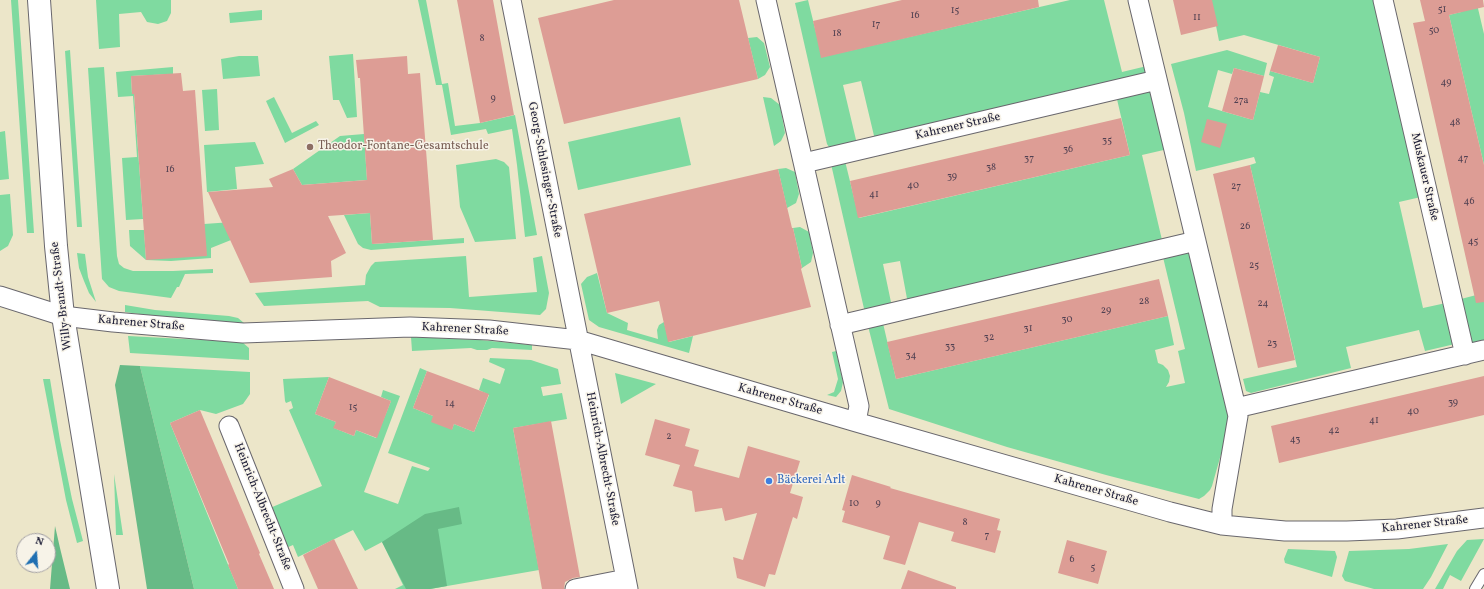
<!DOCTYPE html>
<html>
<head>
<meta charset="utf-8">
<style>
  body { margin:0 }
  #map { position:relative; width:1484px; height:589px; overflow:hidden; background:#ece6c9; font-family:Vollkorn,serif }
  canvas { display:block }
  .north { position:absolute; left:16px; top:533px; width:40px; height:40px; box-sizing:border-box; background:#f7f3e8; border:1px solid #a29fa3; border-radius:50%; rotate:17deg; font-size:11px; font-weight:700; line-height:16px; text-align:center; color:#22223b }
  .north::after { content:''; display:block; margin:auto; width:14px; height:18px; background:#1f6fb2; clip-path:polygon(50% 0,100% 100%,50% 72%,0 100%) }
</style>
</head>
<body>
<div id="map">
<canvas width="1484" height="589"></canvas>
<div class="north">N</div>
</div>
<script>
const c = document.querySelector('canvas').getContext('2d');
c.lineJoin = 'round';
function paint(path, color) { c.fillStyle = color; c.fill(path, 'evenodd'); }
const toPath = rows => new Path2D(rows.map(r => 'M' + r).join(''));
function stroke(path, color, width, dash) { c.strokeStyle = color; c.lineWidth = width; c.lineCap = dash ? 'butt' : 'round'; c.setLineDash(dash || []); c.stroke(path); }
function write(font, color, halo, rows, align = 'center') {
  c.font = font + ' Vollkorn,serif'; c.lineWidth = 3; c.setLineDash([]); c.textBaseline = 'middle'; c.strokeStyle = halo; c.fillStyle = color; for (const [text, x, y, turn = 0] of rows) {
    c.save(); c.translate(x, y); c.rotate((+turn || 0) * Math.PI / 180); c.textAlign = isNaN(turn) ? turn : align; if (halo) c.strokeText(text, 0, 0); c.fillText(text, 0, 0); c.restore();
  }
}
const green = toPath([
  [11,0,18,0,34,233,27,233],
  [96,0,171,0,171,13,167,21,158,24,147,22,141,12,119,14,120,47,99,49],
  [418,0,426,0,442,84,448,83,455,126,480,123,515,115,537,235,525,237,517,165,512,129,488,134,486,129,451,135,442,85,436,85],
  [808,0,822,57,1070,0,1104,0,1122,72,1147,66,1147,75,875,140,861,81,843,85,857,144,835,149,829,147,827,144,795,3],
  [1211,0,1374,0,1421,197,1399,202,1423,308,1446,303,1455,344,1425,351,1419,330,1346,347,1351,368,1251,393,1246,391,1243,379,1297,367,1250,165,1256,163,1254,157,1196,171,1184,113,1171,64,1227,50,1267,63,1264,76,1234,68,1232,74,1218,70,1208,107,1253,120,1260,92,1269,94,1274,77,1269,75,1270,71,1313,83,1320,57,1244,35,1219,41],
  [1476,0,1484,34,1484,165,1449,15,1461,12,1461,8],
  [262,10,262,20,230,23,229,13],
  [757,37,764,43,770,67,765,75,758,79,748,38],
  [70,50,82,227,77,227,65,51],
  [353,54,357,117,347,118,339,100,333,100,329,56],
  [239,56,258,56,260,76,223,79,221,59],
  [104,67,117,256,119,264,124,268,133,271,173,271,213,269,213,273,185,274,179,287,177,287,171,298,119,291,109,287,102,279,88,68],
  [173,67,173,74,131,76,132,94,134,94,143,219,126,220,122,158,137,157,133,96,118,97,116,72],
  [1151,87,1168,149,1142,155,1162,240,908,304,900,261,883,264,892,307,865,313,831,164,845,161,859,218,1130,155,1116,95],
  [217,89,219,130,205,131,202,90],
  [274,97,292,133,316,121,319,125,285,143,266,101],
  [763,97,771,98,780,105,785,133,781,141,774,146],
  [680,117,691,165,578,190,568,142],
  [5,131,9,179,0,180,0,132],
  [364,134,367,180,302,185,293,169,340,136],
  [255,142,264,164,235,167,237,189,207,192,204,145],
  [496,159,504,162,509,167,516,239,475,242,460,207,456,165],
  [786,168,795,172,799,194,796,203,787,208,778,169],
  [10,194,13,235,8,246,0,251,0,195],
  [370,213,372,244,464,238,464,243,371,250,363,248,358,244,344,215],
  [246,221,231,240,211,248,211,258,171,261,146,260,130,246,129,230,144,230,146,260,204,224],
  [800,227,809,232,813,253,811,262,802,268,793,228],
  [1190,249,1231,419,1212,486,1210,490,1204,496,1199,499,1106,475,1007,447,889,409,867,322,882,319,896,379,1168,316,1174,345,1155,350,1158,363,1163,365,1168,370,1170,376,1169,382,1166,387,1185,383,1178,351,1185,349,1162,253],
  [77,253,85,254,88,277,96,302,89,293,84,281,79,268],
  [466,256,469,297,537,292,533,258,542,256,549,293,546,309,540,315,450,308,380,307,368,301,264,306,255,293,365,285,366,275,371,266,375,262],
  [597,273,607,313,628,323,627,330,658,339,657,330,659,325,664,322,669,342,693,336,689,353,599,327,589,320,581,284,587,277],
  [1484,293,1484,343,1472,346,1461,299],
  [125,305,155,310,229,316,238,318,244,323,154,316,125,312],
  [128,336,242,342,249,348,249,360,130,353],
  [411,337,480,340,532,345,532,350,492,348,487,350,477,350,471,348,412,351],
  [836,351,843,382,841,391,836,397,827,395,834,392,838,379,832,352],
  [490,358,531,360,558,369,561,384,541,387,543,396,562,393,567,419,513,428,539,570,430,589,395,589,403,585,382,542,365,551,353,530,298,557,293,545,286,548,270,508,322,486,289,410,293,408,291,401,286,403,285,401,283,379,329,377,315,414,336,422,334,428,354,436,356,430,376,438,391,401,381,397,383,390,400,396,364,492,398,504,412,466,428,471,430,468,388,453,420,368,427,371,413,408,433,416,452,429,454,424,474,432,489,395,479,390,483,378,500,384,505,369,489,362],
  [140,366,250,372,250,394,243,404,216,414,200,410,170,423,238,589,194,589],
  [615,373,656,384,621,404],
  [43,379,50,379,60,440,72,499,83,541,77,543,66,500],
  [114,474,123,535,116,535],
  [1484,539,1461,581,1450,575,1443,589,1435,589,1457,551,1467,540],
  [1448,544,1431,577,1423,589,1374,589,1345,581,1342,576,1349,551,1409,549],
  [1288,549,1335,551,1337,557,1332,577,1285,563,1284,559]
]);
const forest = toPath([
  [120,365,140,366,194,589,147,589,115,385],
  [459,507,462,524,438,529,447,586,430,589,406,589,382,542,425,514],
  [55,526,60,548,70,589,50,589]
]);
const building = toPath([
  [457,0,493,0,514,115,480,123],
  [614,0,739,0,758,79,564,124,538,18],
  [902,0,1038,0,1039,7,821,58,813,21],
  [1173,0,1212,0,1218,26,1181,35],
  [1420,0,1483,0,1484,7,1449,15,1484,165,1484,302,1476,303,1413,23,1425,21],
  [1278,45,1320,57,1313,83,1270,71],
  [407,56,408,74,420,73,433,240,372,244,370,213,328,216,346,253,331,261,332,277,250,283,208,192,273,187,269,179,293,169,302,185,367,180,360,78,358,78,356,60],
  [1234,68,1264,76,1253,120,1222,111],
  [181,73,183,91,195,90,207,256,146,260,134,94,132,94,131,76],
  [1121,118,1130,155,858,218,850,181],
  [1207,119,1227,124,1220,148,1201,142],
  [1250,165,1295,360,1258,368,1213,174],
  [778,169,792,228,793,228,802,268,801,269,811,307,668,342,659,301,607,313,584,214],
  [1159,279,1168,316,896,379,887,342],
  [427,371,489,394,474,432,454,424,452,430,431,422,433,416,413,408],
  [1484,376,1484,415,1279,463,1271,426],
  [329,377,391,401,377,438,356,430,354,436,344,432,333,428,336,422,315,414],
  [200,410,260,553,259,554,274,589,238,589,228,565,229,564,170,423],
  [655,419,690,429,685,446,699,450,694,466,739,478,748,446,800,461,790,493,803,497,797,519,793,517,775,575,769,574,765,587,737,578,733,557,743,560,757,513,725,521,722,508,695,512,692,491,673,486,680,465,645,455],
  [551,421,580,577,573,578,565,582,564,589,542,589,513,428],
  [852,475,891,487,890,488,1000,519,997,530,1001,531,995,553,951,541,954,532,919,522,905,565,883,559,890,536,842,522,845,511,842,510],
  [334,539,358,589,318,589,303,555],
  [1067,540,1107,551,1098,584,1058,573],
  [908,570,956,587,956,589,901,589]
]);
const lane = toPath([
  [1475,589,1484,574]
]);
const street = toPath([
  [511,0,628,589],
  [766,0,859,406,856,422],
  [1138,0,1238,416,1222,509,1222,525],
  [1383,0,1465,355],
  [804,163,1157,80],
  [0,296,63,316,113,322,243,333,410,327,489,330,578,340,856,422,1170,512,1222,525,1285,531,1347,531,1397,529,1484,518],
  [840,325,1196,241],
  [1236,408,1484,350],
  [229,426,294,589],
  [575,589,626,579]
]);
const secondary = toPath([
  [39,0,56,246,63,316,108,589]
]);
const markers = [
  [310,147,4,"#8d6e63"],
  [769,481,4,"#3f7fe0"]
];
const numberNames = [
  ["51",1442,10],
  ["15",955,11],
  ["16",915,16],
  ["11",1197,18],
  ["17",876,25],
  ["50",1434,31],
  ["18",837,34],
  ["8",482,39],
  ["49",1446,83],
  ["9",493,99],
  ["27a",1241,101],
  ["48",1455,123],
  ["35",1107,141],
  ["36",1068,150],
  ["37",1029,159],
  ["47",1463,159],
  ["38",991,168],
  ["16",170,170],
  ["39",952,177],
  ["40",913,186],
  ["27",1236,187],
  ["41",874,195],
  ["46",1469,202],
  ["26",1245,227],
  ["45",1473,242],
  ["25",1254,266],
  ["28",1144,302],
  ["24",1263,304],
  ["29",1106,311],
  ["30",1067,320],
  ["31",1028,329],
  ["32",989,338],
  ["23",1272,344],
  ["33",950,347],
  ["34",911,356],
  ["39",1453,403],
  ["14",450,404],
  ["15",353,408],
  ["40",1413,412],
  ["41",1374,421],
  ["42",1334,431],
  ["2",669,437],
  ["43",1295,440],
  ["10",854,504],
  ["9",878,504],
  ["8",965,523],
  ["7",987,536],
  ["6",1072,560],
  ["5",1093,568]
];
const streetNames = [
  ["Kahrener Straße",958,127,-13],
  ["Georg-Schlesinger-Straße",544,170,79],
  ["Muskauer Straße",1424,177,77],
  ["Willy-Brandt-Straße",62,296,-97],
  ["Kahrener Straße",141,324,5],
  ["Kahrener Straße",465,330,3],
  ["Kahrener Straße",780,400,16],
  ["Heinrich-Albrecht-Straße",602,459,79],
  ["Kahrener Straße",1096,491,16],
  ["Heinrich-Albrecht-Straße",262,507,68],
  ["Kahrener Straße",1425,525,-6]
];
const educationNames = [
  ["Theodor-Fontane-Gesamtschule",318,147]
];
const shopNames = [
  ["Bäckerei Arlt",777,481]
];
paint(green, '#7fdaa0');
paint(forest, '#67ba86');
paint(building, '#dd9d95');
stroke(lane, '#69676d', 12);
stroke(street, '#69676d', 21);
stroke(secondary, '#69676d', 24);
stroke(lane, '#fff', 10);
stroke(street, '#fff', 19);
stroke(secondary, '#fff', 22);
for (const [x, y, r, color] of markers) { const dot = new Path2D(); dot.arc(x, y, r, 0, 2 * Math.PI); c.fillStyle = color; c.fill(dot); stroke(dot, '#f7f3e8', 1.5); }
write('10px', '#514152', null, numberNames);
write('12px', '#22223b', '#f7f3e8', streetNames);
write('12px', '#785e54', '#f7f3e8', educationNames, 'left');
write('12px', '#366cbe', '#f7f3e8', shopNames, 'left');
</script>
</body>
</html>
